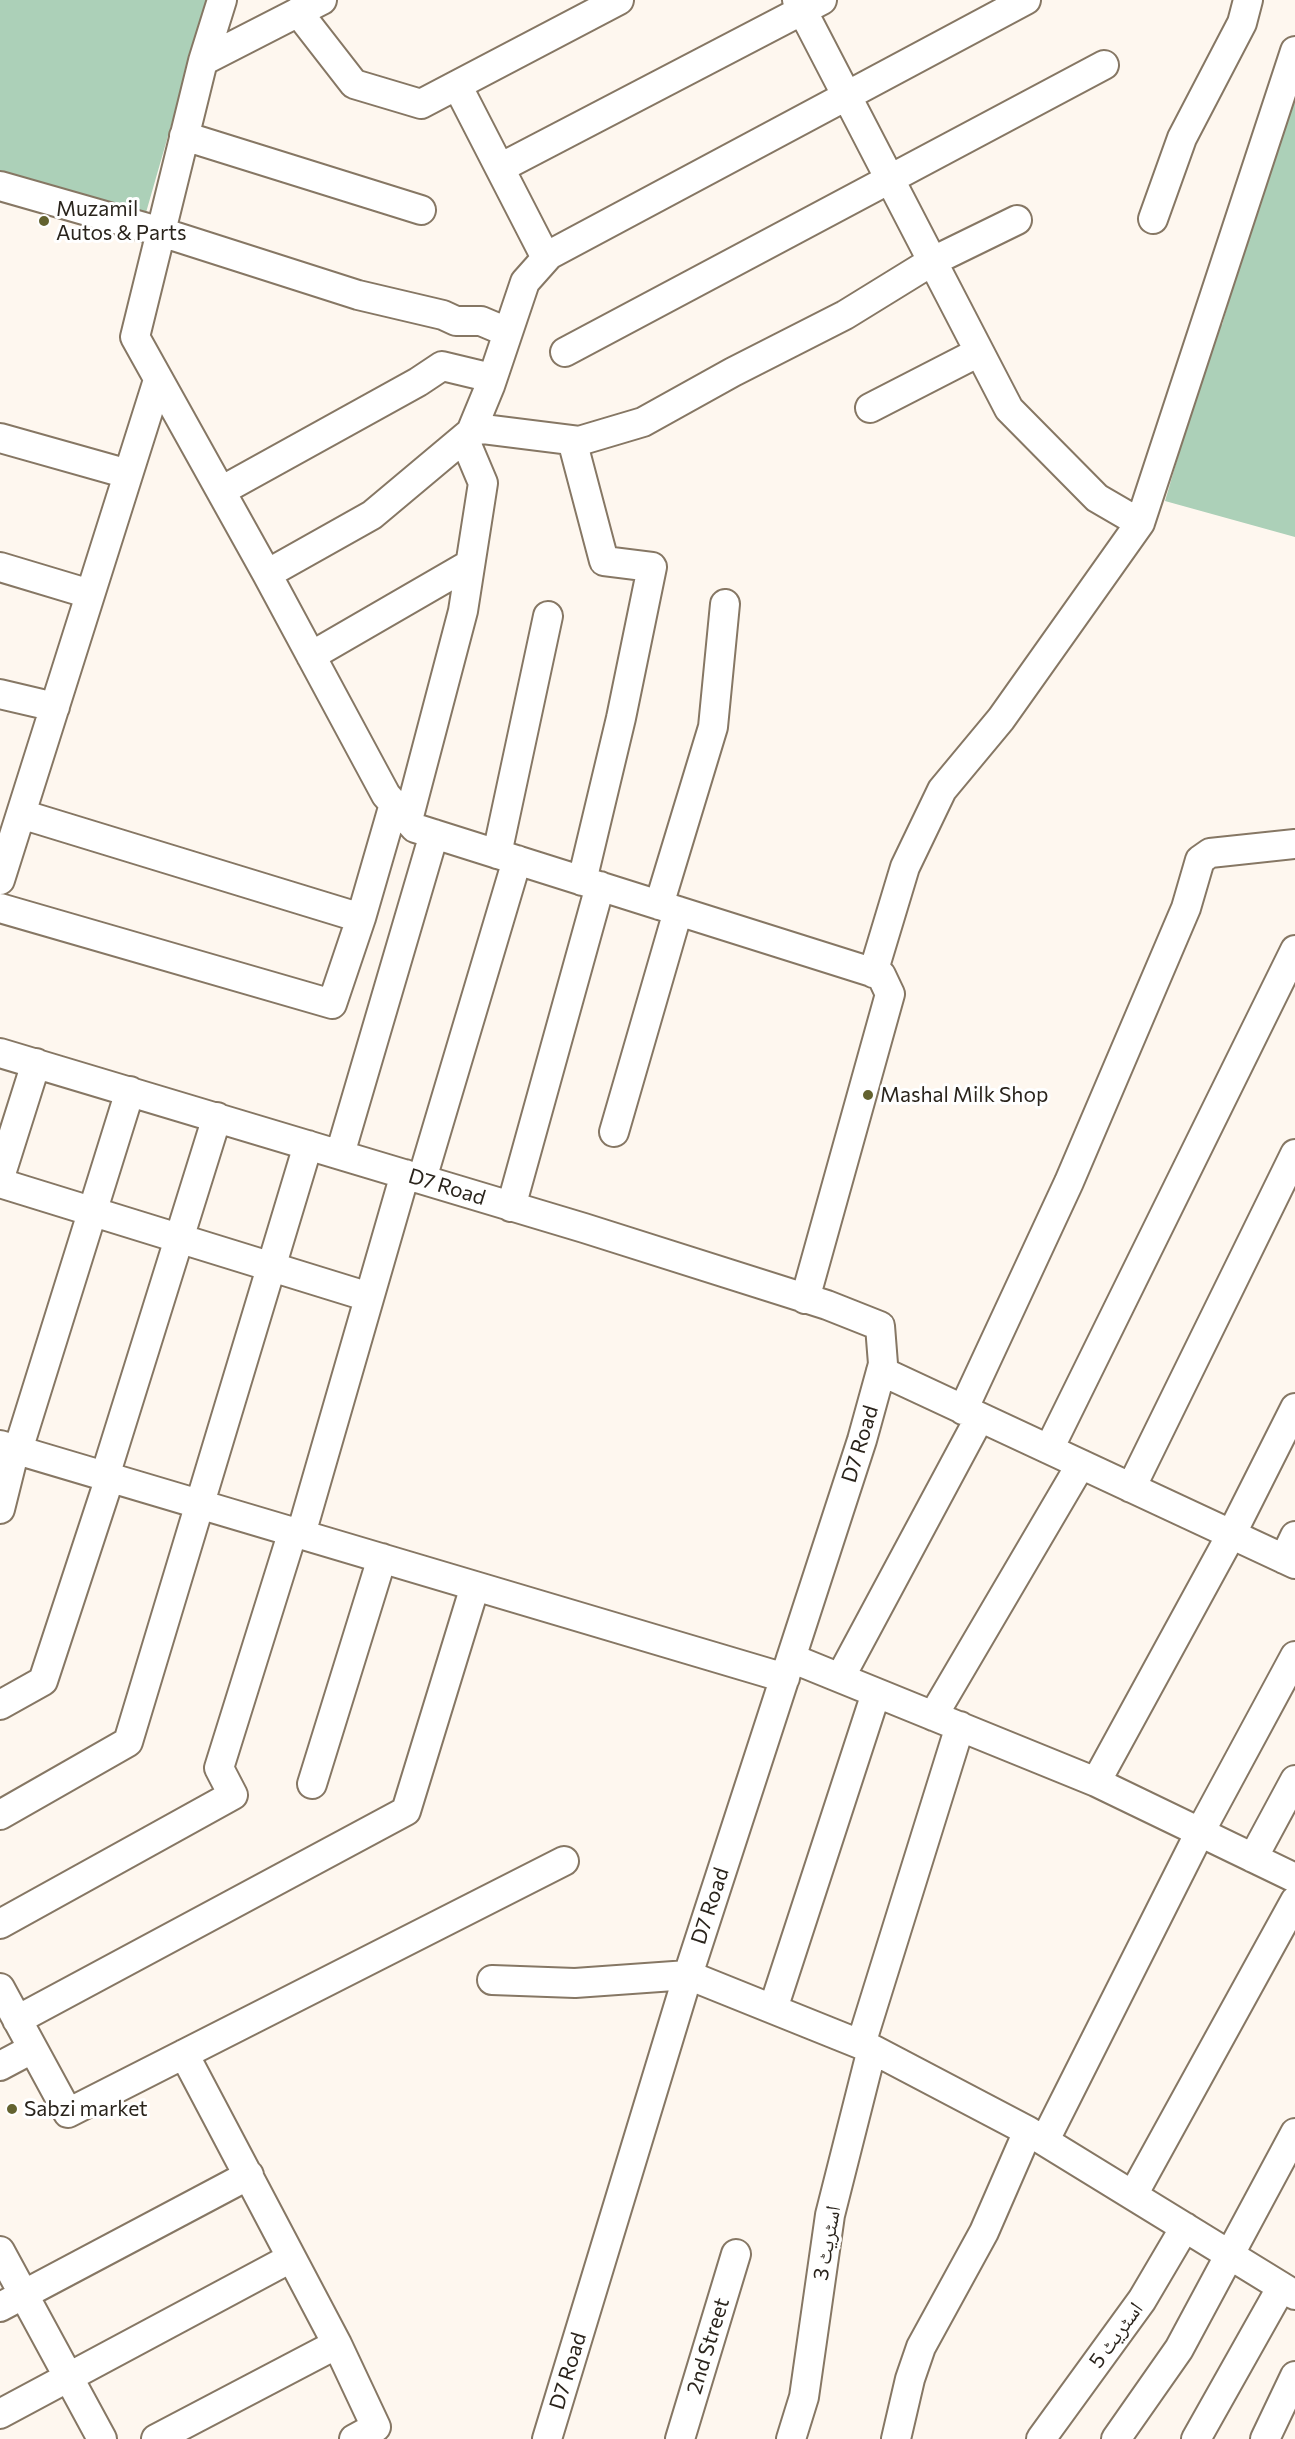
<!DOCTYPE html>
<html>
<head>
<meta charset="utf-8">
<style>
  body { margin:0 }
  canvas { display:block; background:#fef7ef }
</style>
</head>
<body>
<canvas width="1295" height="2439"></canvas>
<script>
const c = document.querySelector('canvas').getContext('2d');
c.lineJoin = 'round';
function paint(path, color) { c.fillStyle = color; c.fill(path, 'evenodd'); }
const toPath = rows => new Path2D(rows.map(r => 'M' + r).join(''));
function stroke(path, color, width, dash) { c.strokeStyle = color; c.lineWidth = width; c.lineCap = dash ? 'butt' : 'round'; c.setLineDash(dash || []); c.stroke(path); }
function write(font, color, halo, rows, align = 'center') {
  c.font = font + ' Commissioner,"Noto Naskh Arabic",sans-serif'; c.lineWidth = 6; c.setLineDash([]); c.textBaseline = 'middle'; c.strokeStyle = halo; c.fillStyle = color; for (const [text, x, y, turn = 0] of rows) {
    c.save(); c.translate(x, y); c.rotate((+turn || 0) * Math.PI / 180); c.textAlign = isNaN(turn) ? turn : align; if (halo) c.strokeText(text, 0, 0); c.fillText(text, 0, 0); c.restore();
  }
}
const green = toPath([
  [0,0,207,0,143,223,0,182],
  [1295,78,1295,537,1165,501,1217,324,1222,325]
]);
const minor = toPath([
  [222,0,203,61,135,337,267,574,386,795,415,828,881,975,890,994,805,1299],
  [797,0,1009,409,1097,498,1140,523],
  [298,12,354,84,421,104,619,0],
  [203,61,322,0],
  [457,85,546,258],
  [184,136,421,210],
  [500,168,822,0],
  [0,186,161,232,358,295,443,315,456,321,481,321,507,332],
  [1153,219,1182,138,1242,23,1248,0],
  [565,352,1104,65],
  [870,408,979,352],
  [471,432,490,386,525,282,549,255,1026,0],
  [0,438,128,474],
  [572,440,604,561,652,567,621,718,582,881],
  [221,491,418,382,442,366,492,378],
  [0,567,90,594],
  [267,574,372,515,471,432,483,429,579,441,643,422,733,372,845,315,931,262,1017,220],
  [311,656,470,564],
  [0,694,55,707],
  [21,814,361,918,394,804],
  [408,820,463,611,483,483,464,438],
  [497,854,548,616],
  [0,880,158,380],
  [659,905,713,727,725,604],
  [0,908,332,1004,361,918],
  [873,973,905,867,942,790,1001,719,1140,523,1295,51],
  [0,1053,584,1228,827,1305,880,1326,883,1364,862,1440,688,1975,547,2439],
  [614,1132,678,911],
  [340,1154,434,834],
  [0,1177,36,1063],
  [422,1179,517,860],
  [0,1183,369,1297],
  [511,1207,600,886],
  [881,1371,1295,1564],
  [963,1410,1069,1182,1186,908,1200,860,1210,853,1295,844],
  [0,1445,785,1678],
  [1049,1449,1295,950],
  [18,1450,130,1091],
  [105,1476,217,1117],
  [1131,1488,1295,1154],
  [0,1509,15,1449],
  [301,1534,405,1174],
  [1284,1559,1295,1536],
  [791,1658,1096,1782,1295,1878],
  [840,1678,980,1417],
  [0,1705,43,1681,110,1477],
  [933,1716,1081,1464],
  [1096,1782,1231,1535,1295,1408],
  [312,1784,382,1558],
  [0,1815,128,1742,308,1145],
  [1253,1858,1295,1780],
  [0,1924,233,1795,219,1768,293,1531],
  [492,1980,575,1983,688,1975,872,2049,1028,2131,1295,2295],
  [0,1988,68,2113,564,1861],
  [773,2009,876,1693],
  [17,2020,406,1811,475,1586],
  [861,2044,960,1726],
  [184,2054,337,2344,376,2427,354,2439],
  [0,2066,32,2049],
  [1045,2140,1200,1832,1295,1656],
  [1133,2195,1295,1901],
  [0,2251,102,2439],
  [0,2307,249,2175],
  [0,2414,291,2258],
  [156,2439,337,2344],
  [680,2439,736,2254],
  [791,2439,804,2397,830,2215,872,2049],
  [896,2439,910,2379,921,2347,984,2232,1028,2131],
  [1041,2439,1142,2300,1185,2227],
  [1116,2439,1179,2349,1295,2133],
  [1196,2439,1281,2288],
  [1265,2439,1295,2376]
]);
const markers = [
  [44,221,6,"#63622f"],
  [868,1095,6,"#63622f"],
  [12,2109,6,"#63622f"]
];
const poiNames = [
  ["Muzamil",56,209],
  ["Autos & Parts",56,233],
  ["Mashal Milk Shop",880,1095],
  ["Sabzi market",24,2109]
];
const streetNames = [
  ["D7 Road",447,1187,17],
  ["D7 Road",860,1444,-73],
  ["D7 Road",710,1906,-72],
  ["اسٹریٹ 3",827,2243,-80],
  ["اسٹریٹ 5",1116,2335,-54],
  ["2nd Street",708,2346,-73],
  ["D7 Road",568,2371,-73]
];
paint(green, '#acd0b8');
stroke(minor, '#867764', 32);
stroke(minor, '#fff', 28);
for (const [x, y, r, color] of markers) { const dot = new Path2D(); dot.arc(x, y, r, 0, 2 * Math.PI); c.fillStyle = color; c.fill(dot); stroke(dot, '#fff', 2); }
write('21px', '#2a241c', '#fff', poiNames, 'left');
write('21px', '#2a241c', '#fff', streetNames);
</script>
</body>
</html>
